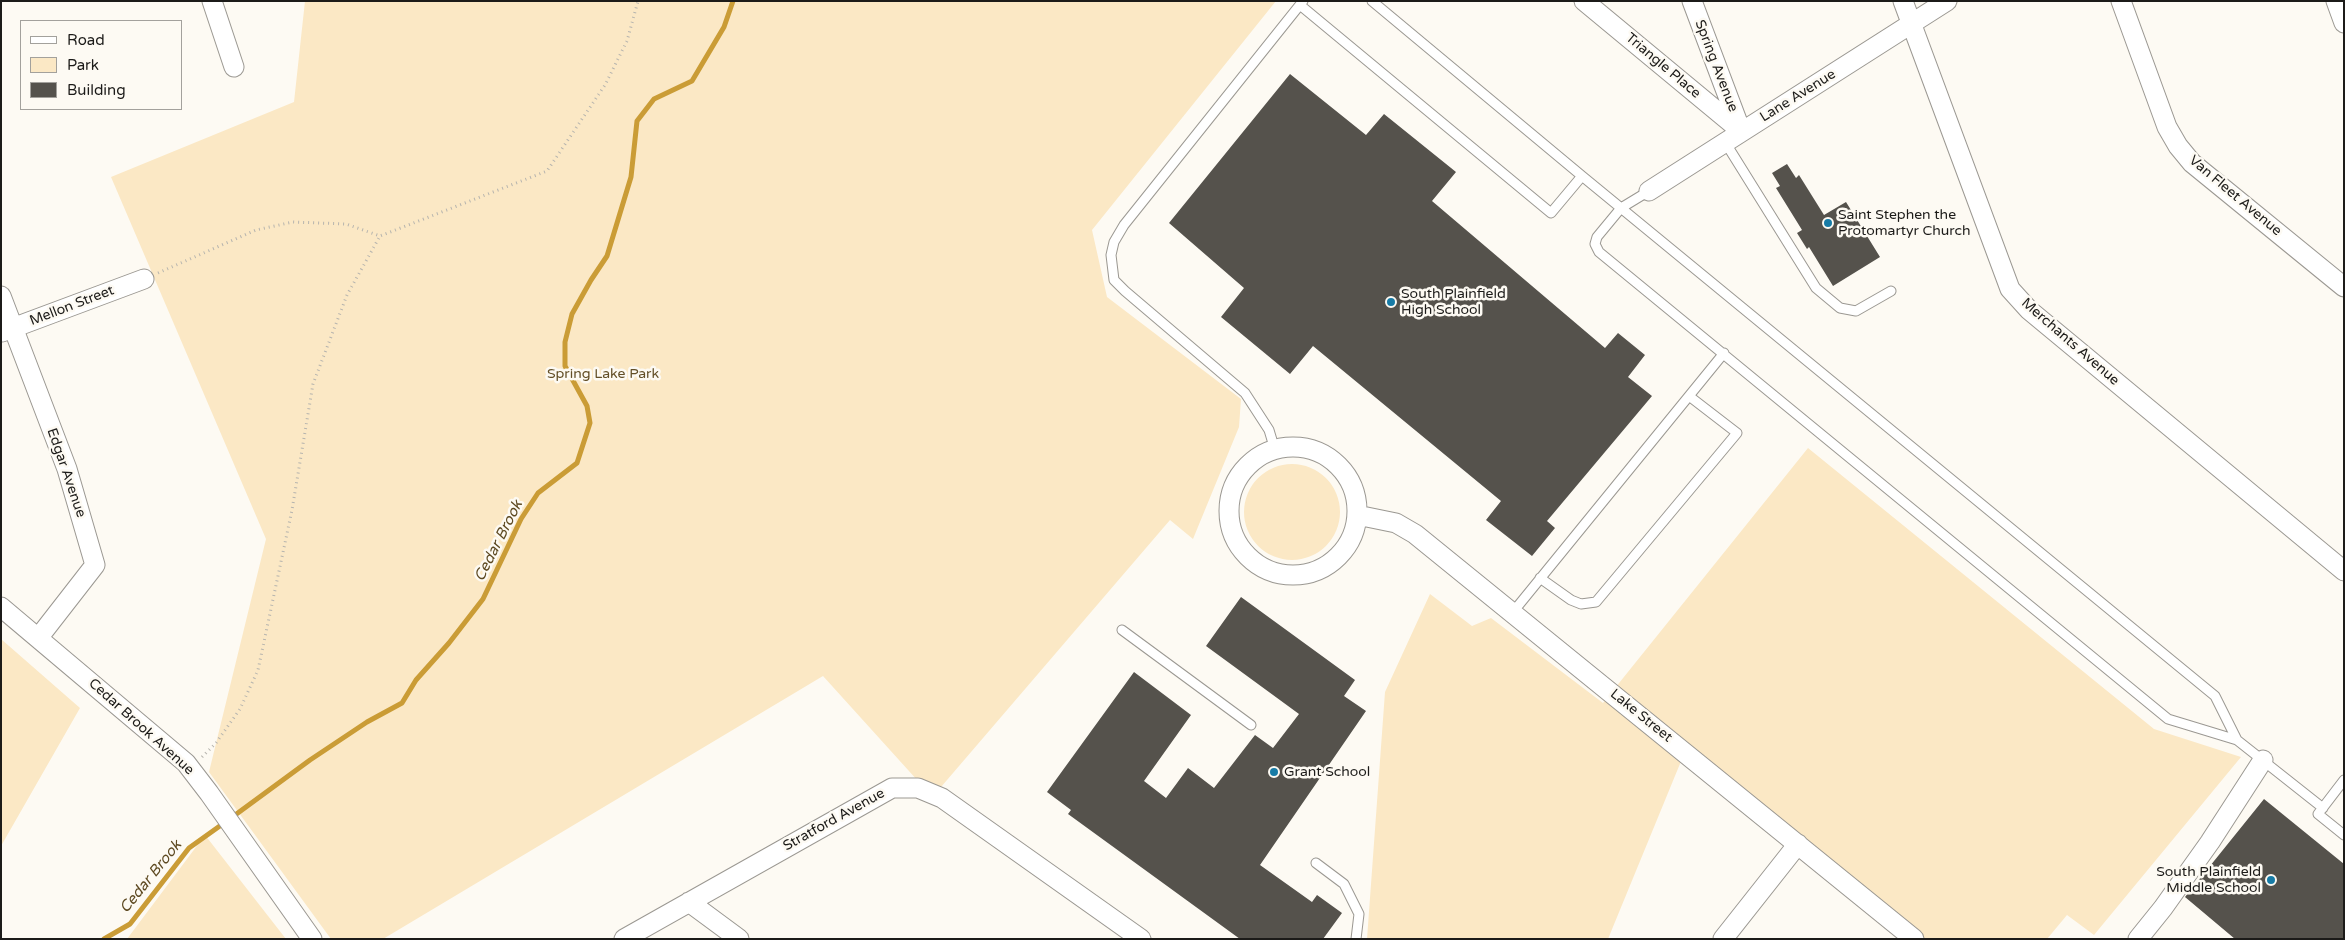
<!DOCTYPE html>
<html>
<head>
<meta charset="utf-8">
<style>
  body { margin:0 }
  #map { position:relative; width:2345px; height:940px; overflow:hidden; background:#fdfaf3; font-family:"Varela Round",sans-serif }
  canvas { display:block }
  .frame { position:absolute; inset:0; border:2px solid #1c1b19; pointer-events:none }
  .legend { position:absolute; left:20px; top:20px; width:162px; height:90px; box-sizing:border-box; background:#fdfaf3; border:1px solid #a3a19c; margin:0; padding:6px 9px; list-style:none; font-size:15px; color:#1c1b19 }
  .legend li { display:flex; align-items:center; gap:10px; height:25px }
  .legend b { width:25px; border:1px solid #a3a19c }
</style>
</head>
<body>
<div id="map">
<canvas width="2345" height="940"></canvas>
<div class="frame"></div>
<ul class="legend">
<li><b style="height:6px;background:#fff"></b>Road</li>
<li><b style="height:14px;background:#fbe8c5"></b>Park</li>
<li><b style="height:14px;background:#55524c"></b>Building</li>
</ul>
</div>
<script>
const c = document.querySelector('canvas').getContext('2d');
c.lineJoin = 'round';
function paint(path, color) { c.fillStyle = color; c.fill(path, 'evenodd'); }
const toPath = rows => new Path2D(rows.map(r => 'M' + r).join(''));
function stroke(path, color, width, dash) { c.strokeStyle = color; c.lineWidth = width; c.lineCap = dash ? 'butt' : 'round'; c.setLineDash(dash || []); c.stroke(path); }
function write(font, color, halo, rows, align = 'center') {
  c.font = font + ' "Varela Round",sans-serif'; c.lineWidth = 5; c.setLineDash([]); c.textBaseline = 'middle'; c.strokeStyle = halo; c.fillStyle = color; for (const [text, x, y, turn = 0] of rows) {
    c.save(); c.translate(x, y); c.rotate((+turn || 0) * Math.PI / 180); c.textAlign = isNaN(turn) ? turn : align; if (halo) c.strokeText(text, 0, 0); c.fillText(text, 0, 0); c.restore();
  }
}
const green = toPath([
  [305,1,1276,1,1092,230,1107,297,1241,399,1239,427,1193,539,1170,520,935,794,918,781,823,676,383,939,331,939,209,772,266,539,111,177,294,102],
  [1808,448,2154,729,2241,757,2094,935,2067,915,2047,939,1911,939,1684,754,1608,939,1367,939,1385,692,1430,594,1472,626,1491,618,1603,703],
  '1244 512a48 48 0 1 1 96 0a48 48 0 1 1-96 0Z',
  [1,639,80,708,1,846],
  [205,835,286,939,127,939]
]);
const stream = toPath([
  [231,818,310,760,367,722,402,703,416,680,449,643,483,599,521,519,538,493,577,463,590,423,587,406,565,366,565,342,572,314,591,280,607,256,631,177,637,121,654,99,692,81,724,27,733,1],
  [104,939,130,924,189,848,224,823]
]);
const building = toPath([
  [1290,74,1366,135,1384,114,1456,172,1432,201,1605,348,1618,333,1645,355,1628,377,1652,396,1547,521,1555,528,1532,556,1486,520,1501,501,1313,346,1290,374,1221,317,1244,288,1169,223],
  [1787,164,1796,178,1799,175,1824,215,1846,202,1880,257,1833,286,1809,247,1807,249,1797,233,1802,230,1776,188,1780,186,1772,173],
  [1241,597,1355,680,1344,696,1366,711,1260,865,1312,902,1317,895,1342,913,1323,939,1240,939,1068,814,1071,810,1047,792,1134,672,1191,715,1144,781,1166,798,1188,768,1214,788,1255,735,1273,748,1299,714,1206,646],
  [2264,799,2344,864,2344,939,2235,939,2185,897]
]);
const path = toPath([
  [158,273,256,230,293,222,346,224,380,236,547,171,605,85,627,41,638,1],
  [202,757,216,743,240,709,258,670,292,510,313,384,347,295,380,236]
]);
const service = toPath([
  [1372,1,1582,176,2215,696,2237,740,2323,808],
  [1300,5,1551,213,1582,176],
  [1725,142,1816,288,1840,308,1856,311,1891,291],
  [1649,191,1621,208,1597,237,1595,244,1599,252,2168,719,2237,740],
  [1275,450,1269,430,1245,393,1125,291,1114,280,1111,255,1114,242,1124,225,1303,1],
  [1540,578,1571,600,1581,604,1596,602,1737,433,1689,396],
  [1513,612,1724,353],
  [1122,630,1251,725],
  [2344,780,2318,814,2344,835],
  [1316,863,1344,884,1359,914,1356,939]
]);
const minor = toPath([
  [212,1,234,67],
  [1584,1,1741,131],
  [1692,1,1741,131],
  [1903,1,2010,289,2029,310,2344,571],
  [2121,1,2167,127,2178,146,2192,163,2344,287],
  [2336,1,2344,23],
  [1649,191,1947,1],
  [1,296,67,469,95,565,39,637],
  [2,332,144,279],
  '1229 511a64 64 0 1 1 128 0a64 64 0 1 1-128 0Z',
  [1357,515,1396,523,1415,534,1914,939],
  [1,607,186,763,209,793,312,939],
  [689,902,739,939],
  [624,939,892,788,918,788,942,798,1141,939],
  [1723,939,1798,844],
  [2138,939,2163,908,2210,842,2263,760]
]);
const markers = [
  [1828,223,5,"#177ba6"],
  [1391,302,5,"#177ba6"],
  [1274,772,5,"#177ba6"],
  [2271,880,5,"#177ba6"]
];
const streetNames = [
  ["Triangle Place",1663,66,40],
  ["Spring Avenue",1716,66,69],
  ["Lane Avenue",1798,96,-32],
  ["Van Fleet Avenue",2235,196,40],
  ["Mellon Street",72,306,-21],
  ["Merchants Avenue",2070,342,41],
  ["Edgar Avenue",66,473,71],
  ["Lake Street",1641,716,39],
  ["Cedar Brook Avenue",141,727,42],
  ["Stratford Avenue",834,820,-29]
];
const poiNames = [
  ["Saint Stephen the",1838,215],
  ["Protomartyr Church",1838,231],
  ["South Plainfield",1401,294],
  ["High School",1401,310],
  ["Grant School",1284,772],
  ["South Plainfield",2261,872,"right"],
  ["Middle School",2261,888,"right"]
];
const parkNames = [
  ["Spring Lake Park",603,374]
];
const waterNames = [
  ["Cedar Brook",499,541,-63],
  ["Cedar Brook",151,877,-51]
];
paint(green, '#fbe8c5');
stroke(stream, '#ca9c36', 5);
paint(building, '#55524c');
stroke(service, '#9b9892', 11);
stroke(minor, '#9b9892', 21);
stroke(path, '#b6b4ae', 3, [1, 4]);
stroke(service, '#fff', 9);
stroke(minor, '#fff', 19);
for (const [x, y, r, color] of markers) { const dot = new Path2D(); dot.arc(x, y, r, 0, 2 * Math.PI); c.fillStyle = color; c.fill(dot); stroke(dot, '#fdfaf3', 2); }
write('14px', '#1c1b19', '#fdfaf3', streetNames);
write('14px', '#1c1b19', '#fdfaf3', poiNames, 'left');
write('14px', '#634f27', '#fdfaf3', parkNames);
write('italic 15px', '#5e4a22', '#fdfaf3', waterNames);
</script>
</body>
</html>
